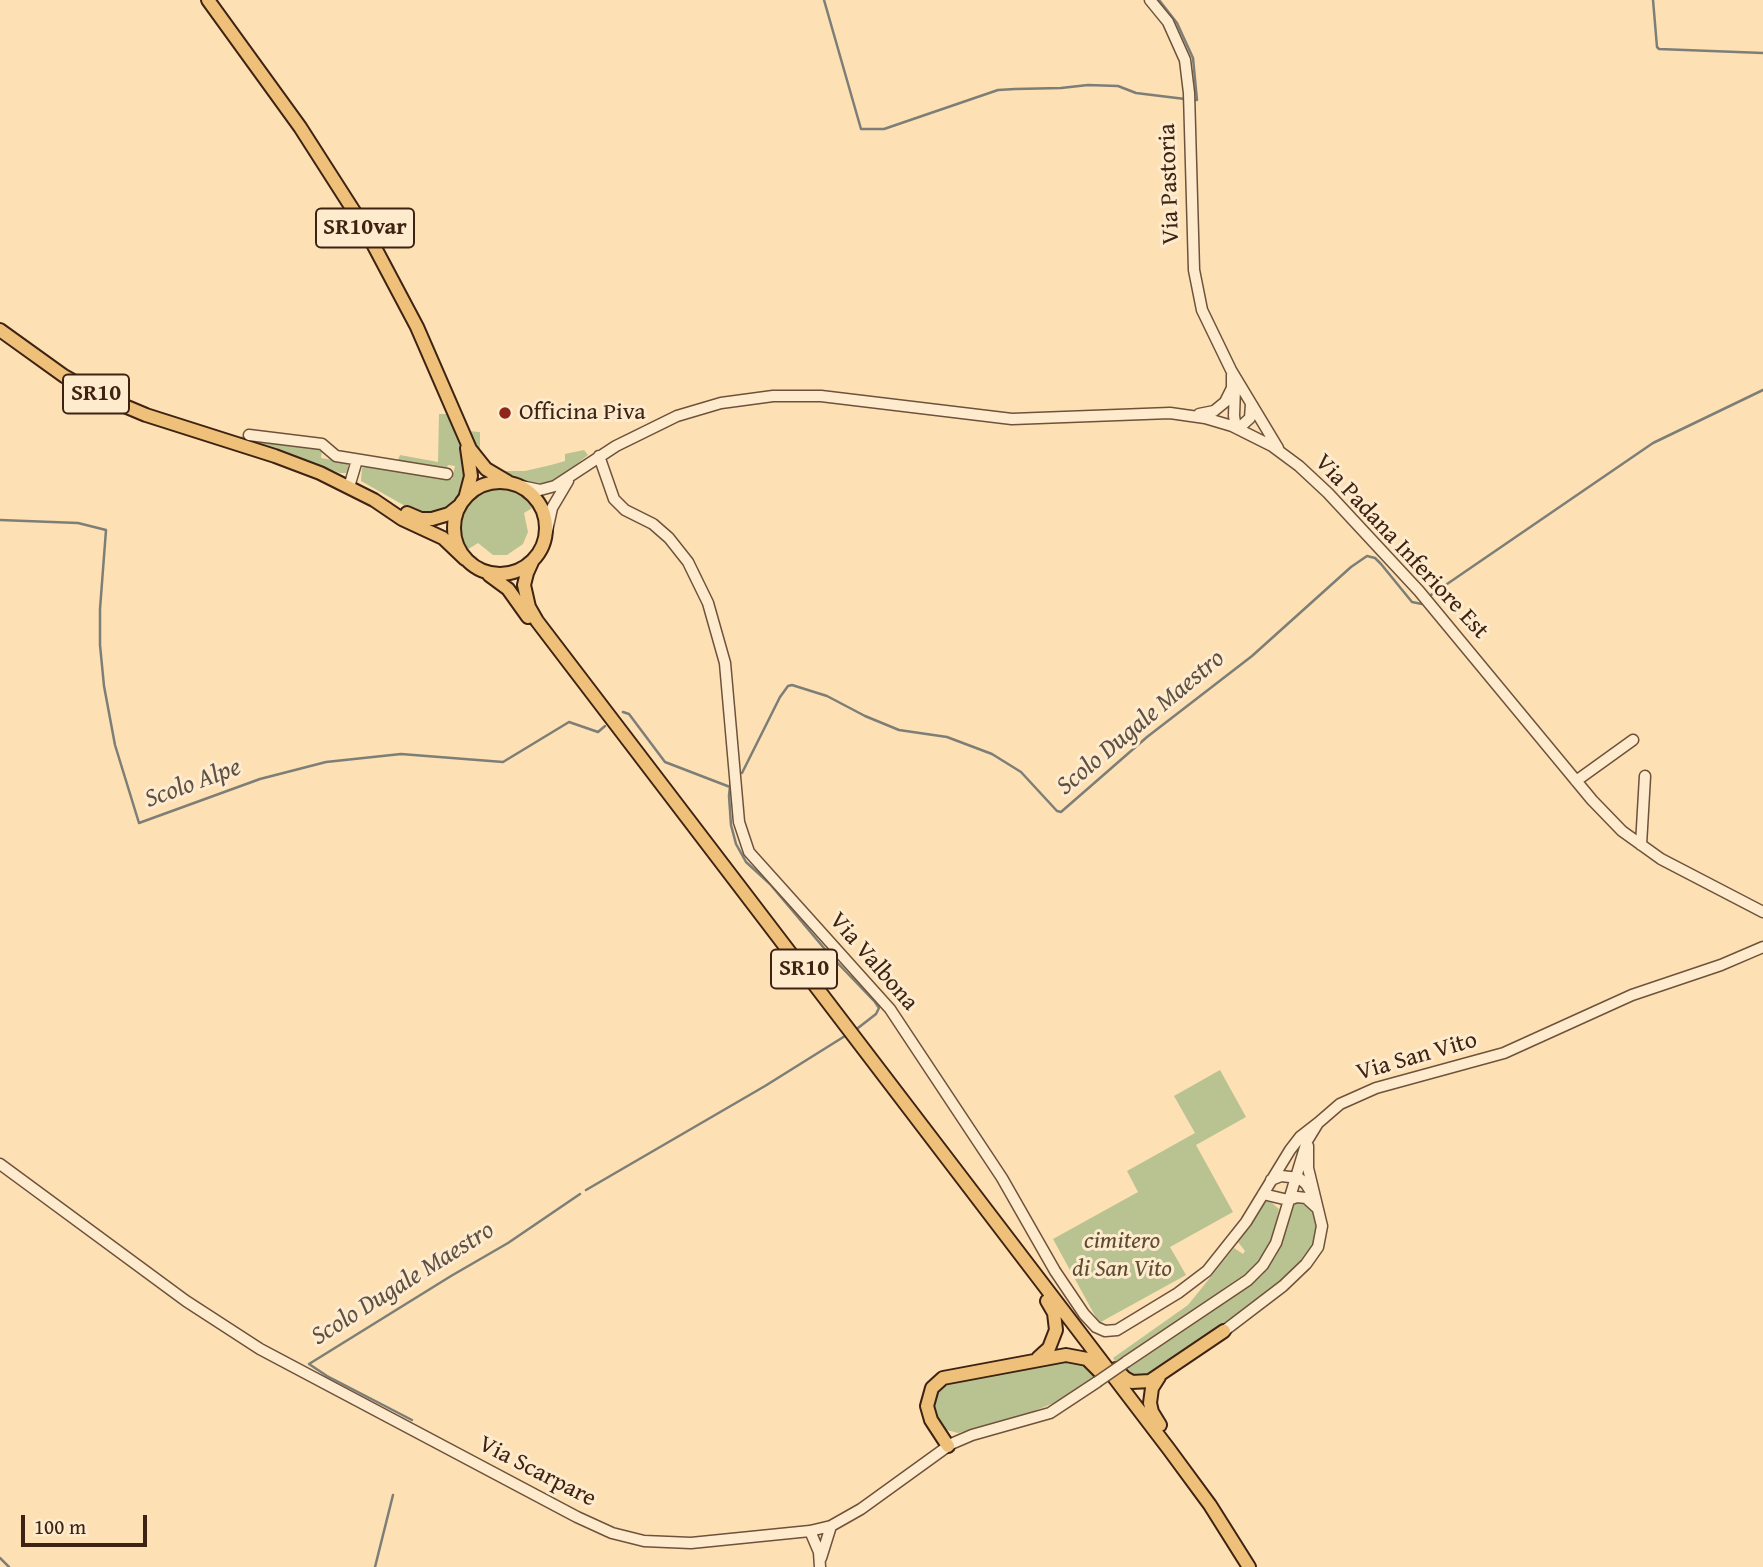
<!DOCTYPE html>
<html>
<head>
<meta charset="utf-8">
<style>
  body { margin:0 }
  #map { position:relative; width:1763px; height:1567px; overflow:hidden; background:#fde0b4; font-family:"Gentium Book Plus",serif }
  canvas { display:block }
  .scale { position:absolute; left:21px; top:1515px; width:126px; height:32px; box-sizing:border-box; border:4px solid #3e2313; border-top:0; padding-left:9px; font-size:21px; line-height:24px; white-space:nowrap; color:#3e2313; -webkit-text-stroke:5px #feebce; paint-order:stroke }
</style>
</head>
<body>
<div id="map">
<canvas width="1763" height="1567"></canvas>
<div class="scale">100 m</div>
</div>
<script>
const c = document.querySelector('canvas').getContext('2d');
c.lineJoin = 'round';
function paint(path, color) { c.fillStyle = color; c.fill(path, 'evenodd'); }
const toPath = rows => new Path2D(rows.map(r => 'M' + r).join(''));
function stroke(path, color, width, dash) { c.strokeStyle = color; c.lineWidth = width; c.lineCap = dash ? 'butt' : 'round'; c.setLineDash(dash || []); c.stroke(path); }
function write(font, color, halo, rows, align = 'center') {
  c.font = font + ' "Gentium Book Plus",serif'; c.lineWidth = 6; c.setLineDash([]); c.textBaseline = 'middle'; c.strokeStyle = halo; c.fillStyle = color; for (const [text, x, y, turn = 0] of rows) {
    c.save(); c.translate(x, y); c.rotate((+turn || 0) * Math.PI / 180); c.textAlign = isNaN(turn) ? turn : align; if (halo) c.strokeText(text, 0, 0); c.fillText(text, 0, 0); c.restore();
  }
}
const green = toPath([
  [439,414,447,414,462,451,467,474,464,488,448,508,425,515,414,511,361,481,362,468,368,466,452,479,455,466,448,465,446,470,400,462,398,460,400,455,438,462],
  [468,431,480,432,480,449,482,456,489,464,503,471,525,471,551,465,565,461,565,454,584,450,588,455,554,482,544,486,532,484,516,476,499,472,487,464,476,450],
  [241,436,322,449,321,458,344,462,348,464,348,469,346,473,340,473,286,452,241,438],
  [494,489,517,492,534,507,524,513,528,532,523,544,507,555,493,555,478,543,467,550,461,535,461,520,468,505,479,494],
  [1220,1070,1246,1117,1196,1145,1233,1212,1170,1247,1186,1275,1099,1323,1053,1239,1138,1192,1127,1171,1195,1133,1174,1096],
  [1266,1201,1272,1203,1279,1209,1272,1241,1255,1267,1116,1362,1113,1358,1188,1305,1234,1248,1243,1254,1245,1251,1238,1242],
  [1297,1203,1304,1204,1313,1211,1317,1231,1315,1243,1290,1274,1256,1303,1153,1376,1139,1380,1123,1372,1225,1303,1261,1276,1276,1256,1291,1207],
  [1076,1359,1098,1374,1056,1402,1032,1412,958,1433,943,1429,932,1411,936,1392,950,1380]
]);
const stream = toPath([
  [824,0,861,129,884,129,998,90,1015,89,1061,88,1088,85,1118,86,1136,93,1185,99],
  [1159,0,1177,23,1193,58,1197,100,1192,100],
  [1653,0,1657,47,1659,49,1763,53],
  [0,520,78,523,106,530,100,609,100,645,104,686,115,745,139,823,260,779,326,762,401,754,503,762,569,722,598,732,605,726],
  [1431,595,1653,443,1763,390],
  [623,712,629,714,665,762,730,787],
  [742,773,780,697,788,686,792,685,827,696,865,716,899,730,947,737,992,754,1021,772,1057,811,1061,812,1147,737,1252,656,1351,567,1367,556,1375,558,1381,564,1412,602,1422,604],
  [731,777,729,796,731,825,736,844,746,862,770,884,829,954,875,1002,879,1008,876,1014,858,1028],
  [586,1190,765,1086,845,1036],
  [412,1420,327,1376,309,1364,451,1276,508,1243,580,1194],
  [0,1558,9,1567],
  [375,1567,393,1495]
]);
const minor = toPath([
  [1150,0,1168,22,1185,60,1189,93,1194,270,1202,310,1231,370,1278,448],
  [1235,387,1234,416,1236,428],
  [1199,414,1214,411,1225,402,1232,388,1232,375],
  [1238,429,1250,418,1251,404],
  [249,435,322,444,336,456,447,474],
  [599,456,614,499,625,510,653,524,669,538,688,562,708,603,725,663,739,822,749,852,890,1009,1002,1178,1055,1271,1084,1314,1096,1327,1105,1331,1117,1330,1178,1293,1207,1271,1246,1222,1290,1150,1300,1137,1318,1123],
  [521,486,540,490,555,486,616,446,677,416,721,403,773,396,821,396,1012,419,1170,413,1205,418,1232,426,1272,446,1299,466,1328,493,1419,591,1592,800,1622,831,1661,859,1763,912],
  [349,487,357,460],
  [547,531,552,508,568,481],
  [1576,781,1633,740],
  [1641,845,1645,776],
  [0,1164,186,1301,260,1349,577,1517,612,1533,644,1541,691,1543,810,1531,831,1526,861,1509,951,1444,972,1435,1050,1413,1097,1382],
  [1271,1180,1281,1176,1299,1178,1306,1184,1311,1192],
  [1263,1194,1288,1200,1297,1197,1306,1198,1317,1208],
  [1224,1331,1283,1286,1306,1264,1318,1247,1322,1226,1308,1168,1308,1146],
  [1126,1362,1248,1280,1263,1265,1276,1243,1307,1141,1318,1123,1340,1104,1376,1088,1504,1053,1632,995,1721,965,1763,947],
  [810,1531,819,1552,820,1567],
  [821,1558,831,1526]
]);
const major = toPath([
  [208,0,300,127,364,227,417,327,470,449,486,469,508,482],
  [0,330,64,376,96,394,146,415,275,456,320,473,374,500,402,519,443,538,465,559],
  '454 528a46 46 0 1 1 92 0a46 46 0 1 1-92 0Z',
  [466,495,471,476,467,448],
  [407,513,421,519,432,519,449,514,459,506],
  [532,562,527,573,524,585,529,607,537,621,1168,1448,1210,1505,1249,1567],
  [489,575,508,589,528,617],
  [1038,1358,1049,1348,1056,1330,1054,1313,1047,1301],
  [1116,1369,1125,1378,1132,1382,1150,1381,1224,1331],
  [1159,1377,1152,1388,1150,1403,1152,1412,1160,1425],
  [948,1446,931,1420,927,1406,932,1388,943,1378,1066,1355,1087,1359,1102,1374]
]);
const minorBridge = toPath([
  [1097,1382,1126,1362]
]);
const markers = [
  [505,413,7,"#8f2418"]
];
const shields = [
  [365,228,98],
  [96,394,66],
  [804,969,66]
];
const shieldNames = [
  ["SR10var",365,228],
  ["SR10",96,394],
  ["SR10",804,969]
];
const streetNames = [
  ["Via Pastoria",1170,184,-92],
  ["Via Padana Inferiore Est",1401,547,47],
  ["Via Valbona",873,962,49],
  ["Via San Vito",1417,1057,-16],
  ["Via Scarpare",537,1472,27]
];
const poiNames = [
  ["Officina Piva",519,413]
];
const parkNames = [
  ["cimitero",1122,1242],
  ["di San Vito",1122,1270]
];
const waterNames = [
  ["Scolo Dugale Maestro",1141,723,-40],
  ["Scolo Alpe",193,784,-20],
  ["Scolo Dugale Maestro",403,1284,-32]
];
paint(green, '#b9c391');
stroke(stream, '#7c7e77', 2.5);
stroke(minor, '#6e523b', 13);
stroke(major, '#3e2313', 16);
stroke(minor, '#feebce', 10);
stroke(major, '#eec07a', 12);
stroke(minorBridge, '#6e523b', 13, []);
stroke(minorBridge, '#feebce', 10);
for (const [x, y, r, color] of markers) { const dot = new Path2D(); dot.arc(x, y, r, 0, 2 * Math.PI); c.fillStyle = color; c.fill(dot); stroke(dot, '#feebce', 2.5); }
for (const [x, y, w] of shields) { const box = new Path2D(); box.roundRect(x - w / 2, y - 19.5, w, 39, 5); c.fillStyle = '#feebce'; c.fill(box); stroke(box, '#3e2313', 2); }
write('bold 23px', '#3e2313', null, shieldNames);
write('24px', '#3e2313', '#feebce', streetNames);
write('24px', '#3e2313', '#feebce', poiNames, 'left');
write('italic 24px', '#5d4b32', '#feebce', parkNames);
write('italic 26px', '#5d5045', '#feebce', waterNames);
</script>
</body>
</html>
